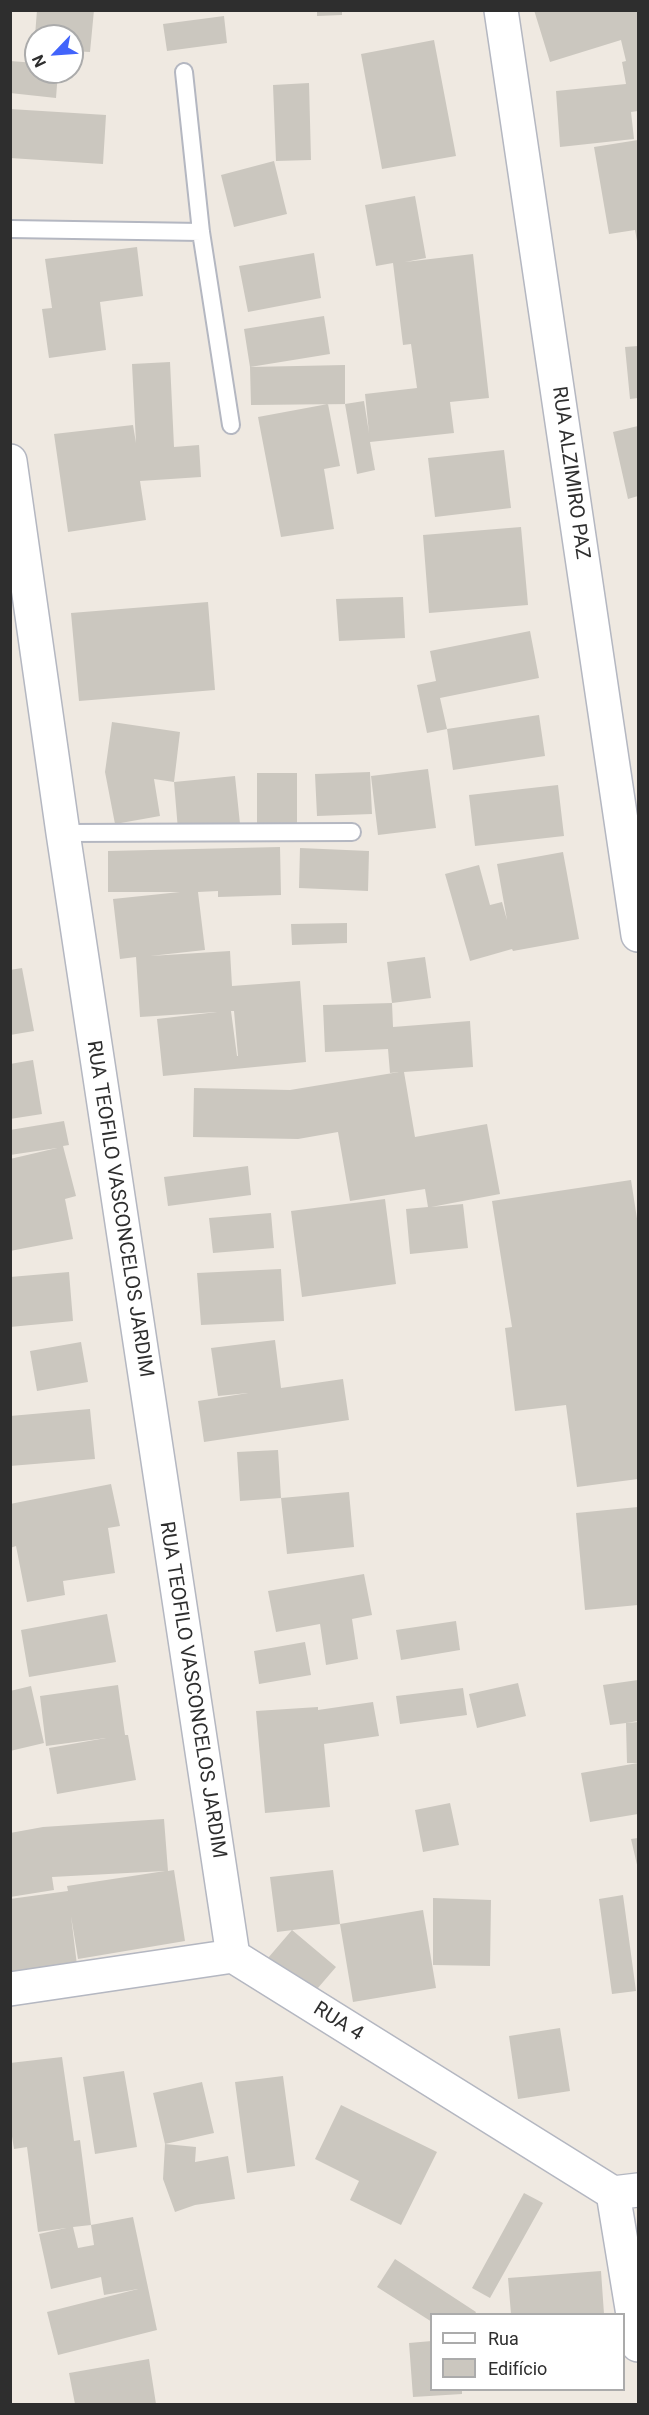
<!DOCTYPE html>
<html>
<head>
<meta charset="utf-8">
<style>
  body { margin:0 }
  #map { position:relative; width:649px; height:2415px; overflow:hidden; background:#efe9e1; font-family:Roboto,sans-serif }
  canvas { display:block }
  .frame { position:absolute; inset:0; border:12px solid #2e2e2e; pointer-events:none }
  .legend { position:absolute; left:430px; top:2313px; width:195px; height:78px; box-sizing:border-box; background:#fff; border:2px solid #ababab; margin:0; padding:8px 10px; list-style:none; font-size:18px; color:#2e2e2e }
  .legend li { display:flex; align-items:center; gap:12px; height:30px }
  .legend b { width:30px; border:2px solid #ababab }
  .north { position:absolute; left:24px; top:24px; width:60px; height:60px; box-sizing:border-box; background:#fff; border:2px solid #ababab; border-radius:50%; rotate:245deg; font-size:16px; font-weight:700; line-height:24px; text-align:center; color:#2e2e2e }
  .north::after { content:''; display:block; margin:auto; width:21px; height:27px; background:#4264fb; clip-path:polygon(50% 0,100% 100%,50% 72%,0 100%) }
</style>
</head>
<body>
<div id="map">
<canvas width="649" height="2415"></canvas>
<div class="frame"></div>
<ul class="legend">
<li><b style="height:8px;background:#fff"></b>Rua</li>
<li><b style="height:16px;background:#cbc7bf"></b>Edifício</li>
</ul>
<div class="north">N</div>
</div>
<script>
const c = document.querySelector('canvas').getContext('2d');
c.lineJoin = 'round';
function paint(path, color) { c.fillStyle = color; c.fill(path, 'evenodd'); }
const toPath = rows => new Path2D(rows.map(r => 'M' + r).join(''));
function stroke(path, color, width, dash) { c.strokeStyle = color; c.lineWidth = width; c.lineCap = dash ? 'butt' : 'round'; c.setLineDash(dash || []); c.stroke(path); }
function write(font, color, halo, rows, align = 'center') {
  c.font = font + ' Roboto,sans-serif'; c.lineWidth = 4.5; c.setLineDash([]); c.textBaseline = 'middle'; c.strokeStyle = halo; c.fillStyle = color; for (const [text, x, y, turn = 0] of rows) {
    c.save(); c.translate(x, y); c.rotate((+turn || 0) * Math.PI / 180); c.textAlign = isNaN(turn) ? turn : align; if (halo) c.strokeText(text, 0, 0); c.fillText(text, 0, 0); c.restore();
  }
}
const building = toPath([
  [37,10,94,10,90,52,72,51,72,36,35,36],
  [317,10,342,10,342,15,317,16],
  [534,10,638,12,638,111,631,112,634,139,560,147,556,91,626,84,622,62,626,61,621,40,550,62],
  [224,16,227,43,167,51,163,24],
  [434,40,456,156,382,169,361,54],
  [10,61,36,63,36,72,58,72,56,98,10,93],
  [309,83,311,160,276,161,273,85],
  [10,109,106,115,103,164,10,158],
  [638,140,638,241,637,241,635,230,609,234,594,147],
  [274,161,287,214,234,227,221,175],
  [415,196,426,258,405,262,473,254,489,398,450,402,454,433,370,442,375,470,357,474,345,404,364,401,369,433,365,394,417,388,411,344,403,345,393,263,376,266,365,205],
  [137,247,143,296,100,302,106,350,49,358,42,309,52,308,45,259],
  [314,253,321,298,248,312,239,266],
  [324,316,330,354,250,367,345,365,345,404,251,405,250,367,244,329],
  [638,346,638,398,630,399,625,347],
  [170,362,174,447,199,445,201,477,140,481,146,520,68,532,54,434,133,425,136,443,132,364],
  [328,404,340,466,324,469,334,529,281,537,258,417],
  [638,426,638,496,628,499,613,432],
  [504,450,511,508,435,517,428,458],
  [521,527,528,605,429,613,423,535],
  [403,597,405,638,339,641,336,599],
  [208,602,215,690,79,701,71,613],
  [530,631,539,678,440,698,447,729,539,715,545,756,453,770,447,729,427,733,417,685,436,681,430,651],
  [112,722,180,732,174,782,235,776,240,824,178,830,174,782,154,779,160,816,115,824,105,772],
  [428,769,436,828,378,835,371,776],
  [370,772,372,814,317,816,315,774],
  [257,773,297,773,297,829,257,829],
  [558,785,564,836,475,846,469,795],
  [280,847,281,895,218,897,218,891,198,892,205,950,150,956,230,951,232,986,300,981,306,1062,163,1076,157,1019,217,1012,140,1017,136,957,120,959,113,899,180,892,108,892,108,851],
  [231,1011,234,1011,238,1056,237,1056],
  [300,848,369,851,368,891,299,888],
  [563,852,579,939,513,951,512,949,470,961,445,874,479,865,490,905,502,902,507,920,497,864],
  [347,923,347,943,292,945,291,924],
  [425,957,431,998,392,1003,387,962],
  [22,968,34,1031,10,1035,10,970],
  [392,1003,393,1027,470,1021,473,1067,404,1072,415,1137,487,1124,500,1194,431,1207,463,1204,468,1248,410,1254,406,1209,428,1207,425,1189,350,1201,338,1132,298,1139,193,1137,194,1088,290,1090,399,1072,390,1073,388,1049,325,1052,323,1005],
  [33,1060,42,1114,10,1119,10,1064],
  [64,1121,69,1145,63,1146,76,1196,65,1199,73,1239,10,1251,10,1159,57,1148,10,1155,10,1130],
  [248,1166,251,1195,168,1206,164,1177],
  [631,1180,638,1225,638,1479,577,1487,566,1405,515,1411,505,1328,512,1327,492,1201],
  [385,1199,396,1284,302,1297,291,1211],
  [271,1213,274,1248,213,1253,209,1218],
  [281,1269,284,1321,201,1325,197,1273],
  [69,1272,73,1321,10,1327,10,1277],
  [275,1340,281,1388,343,1379,349,1420,204,1442,198,1401,248,1393,218,1396,211,1348],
  [81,1342,88,1382,37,1391,30,1351],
  [90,1409,95,1459,10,1466,10,1416],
  [278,1450,281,1498,240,1501,237,1452],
  [111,1484,120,1526,108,1528,115,1573,63,1581,65,1595,27,1602,16,1546,10,1548,10,1504],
  [349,1492,354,1547,287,1554,281,1498],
  [638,1507,638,1605,585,1610,576,1513],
  [364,1574,372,1615,352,1619,358,1659,326,1665,320,1624,276,1632,268,1591],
  [107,1614,116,1662,29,1677,21,1630],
  [456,1621,460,1650,401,1660,396,1630],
  [305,1642,311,1675,259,1684,254,1651],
  [638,1680,638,1721,626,1723,638,1722,638,1763,627,1763,626,1723,610,1725,603,1685],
  [518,1683,526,1716,477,1728,469,1694],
  [118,1685,125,1735,128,1735,136,1780,57,1794,49,1748,106,1738,46,1746,40,1696],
  [31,1686,44,1743,10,1751,10,1691],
  [463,1688,467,1715,400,1724,396,1696],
  [373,1702,379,1736,324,1744,330,1807,265,1813,256,1711,318,1707,318,1710],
  [638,1763,638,1814,590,1822,581,1773],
  [450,1803,459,1845,423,1852,415,1810],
  [164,1819,168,1871,174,1870,185,1941,78,1959,71,1916,77,1965,10,1973,10,1899,68,1891,67,1886,165,1871,52,1877,54,1890,10,1897,10,1833,43,1827],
  [638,1838,638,1869,631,1839],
  [333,1870,340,1924,277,1932,270,1877],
  [623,1895,636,1991,612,1994,599,1899],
  [433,1898,491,1900,490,1966,433,1965],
  [423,1910,436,1988,353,2002,340,1924],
  [292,1930,336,1967,311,1996,268,1958],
  [560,2028,570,2091,518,2099,509,2036],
  [62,2057,74,2141,80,2140,91,2225,73,2227,78,2248,94,2245,91,2225,133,2217,157,2330,58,2355,47,2312,138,2289,104,2295,101,2277,51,2289,39,2234,66,2228,38,2232,27,2147,14,2149,10,2124,10,2063],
  [124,2071,137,2147,95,2154,83,2077],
  [283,2076,295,2166,247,2173,235,2082],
  [202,2082,214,2133,165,2144,153,2093],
  [341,2105,437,2152,401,2225,350,2200,359,2181,315,2159],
  [165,2144,196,2147,195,2162,228,2156,235,2199,195,2205,175,2212,163,2179],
  [524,2193,543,2203,490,2298,472,2288],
  [395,2259,476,2312,475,2314,432,2314,432,2322,377,2287],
  [601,2271,604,2314,511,2314,508,2278],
  [432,2341,432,2390,462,2390,462,2394,413,2397,409,2343],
  [149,2359,156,2404,75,2404,69,2373]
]);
const service = toPath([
  [184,72,201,232,231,425],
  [10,229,201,232],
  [63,833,352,832]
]);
const minor = toPath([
  [501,10,638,935],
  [10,461,63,833,233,1956],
  [10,1989,233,1956,613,2193,638,2190],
  [613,2193,638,2345]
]);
const streetNames = [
  ["RUA ALZIMIRO PAZ",570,473,82],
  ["RUA TEOFILO VASCONCELOS JARDIM",119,1209,81],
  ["RUA TEOFILO VASCONCELOS JARDIM",192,1690,81],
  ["RUA 4",338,2022,32]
];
paint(building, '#cbc7bf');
stroke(service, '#b4b7c1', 20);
stroke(minor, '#b4b7c1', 36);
stroke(service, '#fff', 16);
stroke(minor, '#fff', 33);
write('20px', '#2e2e2e', '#fff', streetNames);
</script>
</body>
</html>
